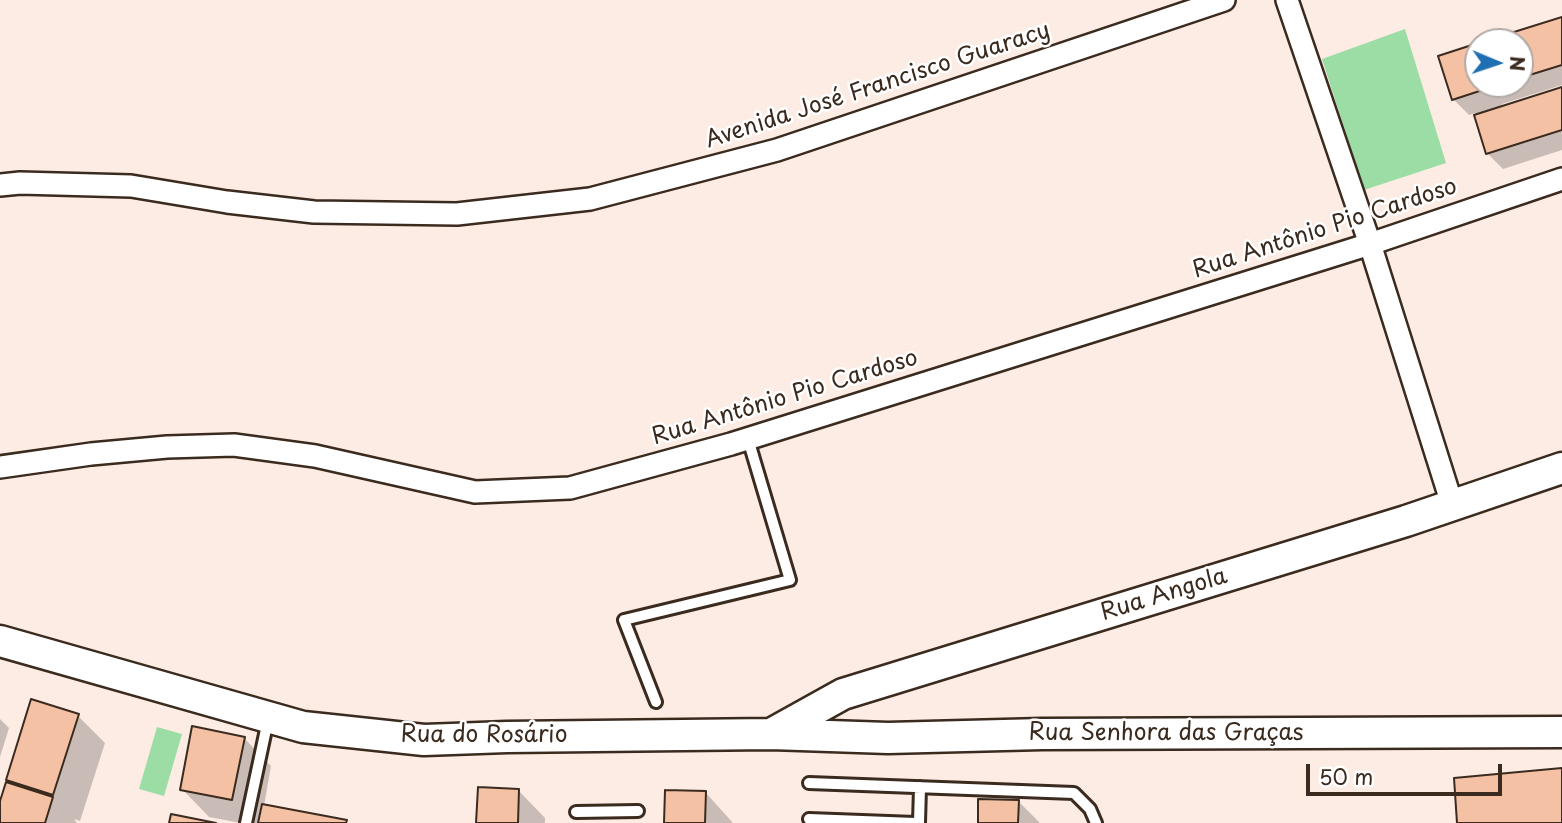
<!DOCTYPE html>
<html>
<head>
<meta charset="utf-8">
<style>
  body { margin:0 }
  #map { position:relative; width:1562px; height:823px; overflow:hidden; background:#fcece4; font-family:"Playpen Sans",sans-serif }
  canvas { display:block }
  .north { position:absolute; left:1464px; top:28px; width:70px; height:70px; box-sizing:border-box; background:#fff; border:2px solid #b1aaa5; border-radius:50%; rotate:92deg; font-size:19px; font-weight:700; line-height:28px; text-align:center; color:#3b2a1e }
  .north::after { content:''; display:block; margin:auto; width:24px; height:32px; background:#1f6fb2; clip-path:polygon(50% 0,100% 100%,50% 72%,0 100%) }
  .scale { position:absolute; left:1306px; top:764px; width:196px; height:32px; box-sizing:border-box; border:4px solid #3b2a1e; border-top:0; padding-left:9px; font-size:21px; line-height:24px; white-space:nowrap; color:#3b2a1e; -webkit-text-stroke:5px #fff; paint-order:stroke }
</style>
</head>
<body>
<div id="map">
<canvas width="1562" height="823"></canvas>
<div class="north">N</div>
<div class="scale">50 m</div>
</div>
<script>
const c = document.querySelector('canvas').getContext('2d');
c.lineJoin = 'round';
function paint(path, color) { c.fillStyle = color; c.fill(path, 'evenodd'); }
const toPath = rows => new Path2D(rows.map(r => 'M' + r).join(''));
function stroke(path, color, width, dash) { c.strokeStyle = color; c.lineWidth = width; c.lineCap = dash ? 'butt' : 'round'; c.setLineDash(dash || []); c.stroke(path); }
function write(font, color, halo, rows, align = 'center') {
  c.font = font + ' "Playpen Sans",sans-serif'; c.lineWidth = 5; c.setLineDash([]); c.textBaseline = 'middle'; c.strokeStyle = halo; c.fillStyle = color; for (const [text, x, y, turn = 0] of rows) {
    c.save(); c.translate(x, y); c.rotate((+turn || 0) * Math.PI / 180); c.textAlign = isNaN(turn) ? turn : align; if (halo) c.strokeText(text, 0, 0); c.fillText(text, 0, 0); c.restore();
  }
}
const green = toPath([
  [1405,29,1446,163,1364,190,1322,59],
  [157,727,182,734,164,796,139,789]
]);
const shadow = toPath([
  [1562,19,1562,85,1502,104,1503,108,1562,89,1562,150,1503,169,1487,153,1475,113,1469,115,1453,99,1478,45,1478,84,1520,84,1520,42,1488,42],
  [78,716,105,743,80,821,74,819,77,823,0,823,0,807,14,786,8,780],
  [0,719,9,728,0,757],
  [244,738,271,766,264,806,347,823,241,823,209,817,182,789],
  [518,790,545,818,545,823,478,823],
  [706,793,733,823,666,823],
  [1019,802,1040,823,979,823]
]);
const building = toPath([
  [1562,17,1562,65,1520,78,1520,42,1482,42,1562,17],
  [1478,43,1478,84,1501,84,1452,100,1438,56,1478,43],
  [1562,87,1562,130,1486,154,1474,115,1562,87],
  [31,699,79,714,53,795,6,780,31,699],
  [192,726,245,737,232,800,180,790,192,726],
  [1562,768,1562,823,1457,823,1454,778,1562,768],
  [6,782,53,797,45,823,0,823,0,801,6,782],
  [478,787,519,789,518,823,476,823,478,787],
  [665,790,706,791,705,823,664,823,665,790],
  [978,799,1019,800,1018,823,978,823,978,799],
  [262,804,347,820,346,823,258,823,262,804],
  [171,814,216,823,169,823,171,814]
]);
const lane = toPath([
  [656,702,624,620,790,580,748,439],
  [809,783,1074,793,1090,809,1096,823],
  [576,812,638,811],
  [809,819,915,823],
  [246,823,268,720],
  [919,823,920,787]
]);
const street = toPath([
  [1287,0,1370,244,1452,504],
  [0,185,20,183,131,186,227,202,314,212,457,214,590,199,777,150,1224,0],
  [0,467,91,454,167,447,234,445,315,456,475,492,570,488,731,444,1370,244,1562,179]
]);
const secondary = toPath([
  [0,641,303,727,424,740,507,737,771,734,888,738,1042,734,1562,732],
  [771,734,843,694,1406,521,1562,468]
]);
const streetNames = [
  ["Avenida José Francisco Guaracy",878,86,-18],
  ["Rua Antônio Pio Cardoso",1325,229,-18],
  ["Rua Antônio Pio Cardoso",785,398,-17],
  ["Rua Angola",1164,595,-17],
  ["Rua Senhora das Graças",1166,734],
  ["Rua do Rosário",484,736]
];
paint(green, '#9cdda6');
paint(shadow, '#0003');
paint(building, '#f4c1a5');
stroke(building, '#3b2a1e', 2);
stroke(lane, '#3b2a1e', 16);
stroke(street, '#3b2a1e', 26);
stroke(secondary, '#3b2a1e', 35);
stroke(lane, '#fff', 10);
stroke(street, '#fff', 21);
stroke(secondary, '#fff', 30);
write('23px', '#3b2a1e', '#fff', streetNames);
</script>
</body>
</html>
